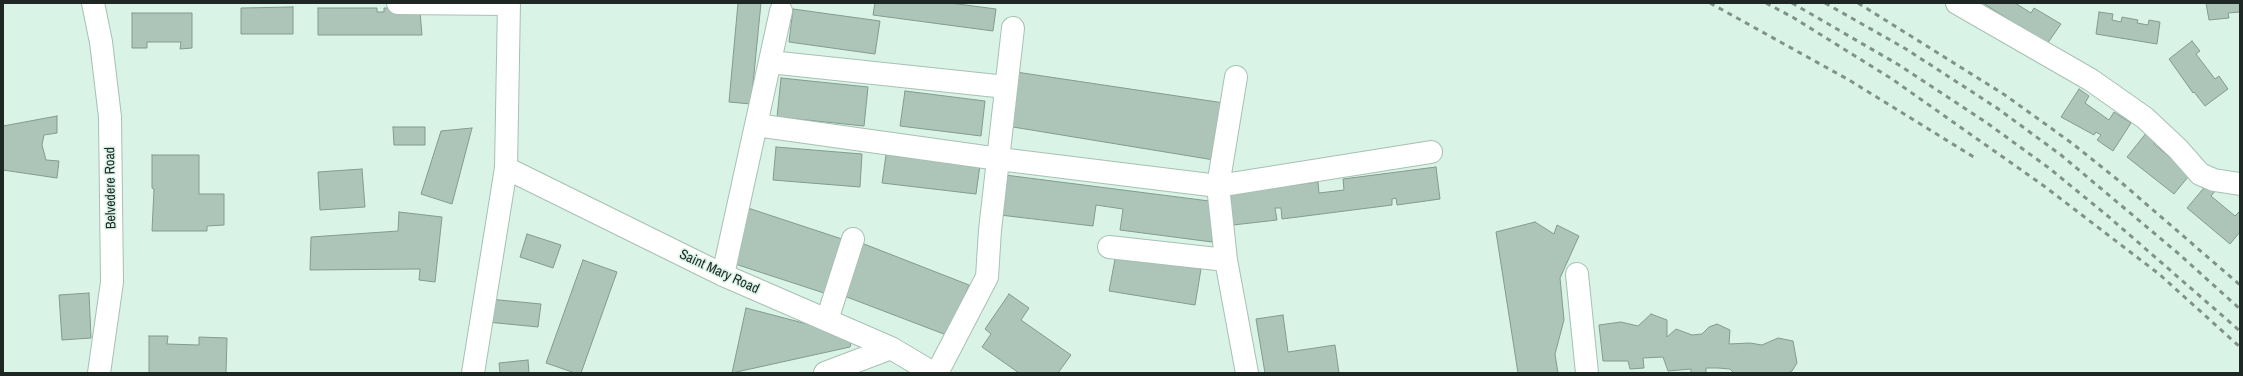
<!DOCTYPE html>
<html>
<head>
<meta charset="utf-8">
<style>
  body { margin:0 }
  #map { position:relative; width:2243px; height:376px; overflow:hidden; background:#d9f3e7; font-family:"Archivo Narrow",sans-serif }
  canvas { display:block }
  .frame { position:absolute; inset:0; border:4px solid #1e2723; pointer-events:none }
</style>
</head>
<body>
<div id="map">
<canvas width="2243" height="376"></canvas>
<div class="frame"></div>
</div>
<script>
const c = document.querySelector('canvas').getContext('2d');
c.lineJoin = 'round';
function paint(path, color) { c.fillStyle = color; c.fill(path, 'evenodd'); }
const toPath = rows => new Path2D(rows.map(r => 'M' + r).join(''));
function stroke(path, color, width, dash) { c.strokeStyle = color; c.lineWidth = width; c.lineCap = dash ? 'butt' : 'round'; c.setLineDash(dash || []); c.stroke(path); }
function write(font, color, halo, rows, align = 'center') {
  c.font = font + ' "Archivo Narrow",sans-serif'; c.lineWidth = 3; c.setLineDash([]); c.textBaseline = 'middle'; c.strokeStyle = halo; c.fillStyle = color; for (const [text, x, y, turn = 0] of rows) {
    c.save(); c.translate(x, y); c.rotate((+turn || 0) * Math.PI / 180); c.textAlign = isNaN(turn) ? turn : align; if (halo) c.strokeText(text, 0, 0); c.fillText(text, 0, 0); c.restore();
  }
}
const building = toPath([
  [738,3,761,3,751,104,729,102,738,3],
  [875,3,950,3,996,9,993,31,873,15,875,3],
  [1983,3,2015,3,2031,13,2034,8,2061,24,2047,44,1983,3],
  [2206,3,2240,3,2240,12,2228,13,2229,18,2209,20,2206,3],
  [293,7,293,34,241,34,241,8,293,7],
  [318,8,377,8,377,12,384,12,384,8,412,8,420,12,422,35,318,35,318,8],
  [793,9,880,21,875,54,789,42,793,9],
  [2099,12,2113,14,2112,20,2121,22,2122,17,2138,20,2137,23,2148,25,2149,20,2160,22,2157,44,2096,34,2099,12],
  [132,13,192,13,192,48,180,49,181,42,147,42,147,48,132,48,132,13],
  [2192,41,2200,51,2196,54,2215,79,2219,76,2228,89,2205,106,2194,92,2193,93,2169,59,2192,41],
  [1016,72,1224,103,1214,160,1007,126,1016,72],
  [781,78,868,87,864,126,777,117,781,78],
  [2079,89,2089,96,2085,103,2109,120,2114,112,2131,123,2113,151,2097,140,2101,135,2096,132,2094,135,2061,117,2079,89],
  [905,91,985,101,981,136,900,126,905,91],
  [57,116,57,133,44,135,42,145,46,160,59,161,57,178,3,170,3,126,57,116],
  [393,127,425,127,425,145,394,145,393,127],
  [472,128,452,204,421,194,441,131,472,128],
  [2147,132,2157,140,2154,144,2178,164,2193,171,2174,194,2127,157,2147,132],
  [776,147,862,154,860,187,773,180,776,147],
  [887,148,981,158,976,194,882,183,887,148],
  [152,155,199,155,199,194,224,194,224,225,207,226,207,231,152,231,154,189,152,188,152,155],
  [1436,167,1440,199,1397,205,1396,198,1392,199,1392,205,1282,219,1281,208,1275,208,1277,220,1233,225,1230,193,1318,182,1319,193,1344,190,1343,179,1436,167],
  [362,169,365,207,320,210,318,172,362,169],
  [1005,175,1217,202,1212,242,1120,230,1123,209,1096,205,1093,226,1000,215,1005,175],
  [2208,183,2216,190,2211,196,2235,216,2240,211,2240,232,2230,244,2187,208,2208,183],
  [748,208,845,240,827,294,729,262,748,208],
  [399,212,442,217,435,282,419,280,420,269,310,270,311,237,398,231,399,212],
  [1535,222,1554,234,1557,225,1579,236,1560,278,1564,320,1555,354,1558,373,1518,373,1496,232,1535,222],
  [527,234,561,245,553,268,520,257,527,234],
  [859,242,969,285,949,336,839,294,859,242],
  [1116,254,1201,269,1195,305,1109,291,1116,254],
  [583,260,617,272,581,373,575,373,546,363,583,260],
  [89,293,91,338,62,340,59,295,89,293],
  [1009,294,1029,308,1021,320,1071,355,1058,373,1019,373,982,347,991,334,985,329,1009,294],
  [489,299,541,304,538,327,487,322,489,299],
  [746,308,853,336,850,347,732,373,746,308],
  [1651,314,1667,320,1667,337,1676,329,1692,335,1702,334,1709,327,1717,324,1730,330,1729,344,1750,343,1762,345,1778,338,1793,341,1797,363,1792,371,1788,373,1734,373,1730,369,1718,368,1706,368,1706,373,1691,373,1691,369,1668,371,1663,357,1643,358,1644,368,1630,369,1628,361,1603,361,1599,325,1621,322,1638,326,1651,314],
  [1283,315,1288,352,1335,345,1339,373,1265,373,1256,319,1283,315],
  [149,336,168,336,167,344,199,345,199,337,227,338,226,373,149,373,149,336],
  [528,360,529,373,500,373,499,363,528,360]
]);
const minor = toPath([
  [93,3,101,42,110,117,112,282,99,373],
  [398,3,509,4],
  [1957,3,2091,80,2145,118,2178,149,2200,174,2214,180,2240,184],
  [770,62,1006,87],
  [1236,77,1218,186,1226,260,1247,373],
  [756,125,999,159,1218,186,1431,152],
  [506,168,723,275,891,348,933,373],
  [1109,247,1226,260],
  [1577,274,1587,373],
  [723,275,781,11],
  [827,320,853,239],
  [473,373,506,168,509,3],
  [825,373,891,348],
  [937,373,987,277,990,230,1013,28]
]);
const rail = toPath([
  [1710,3,1849,80,1977,159],
  [1766,3,1794,18,1892,79,2044,186,2159,274,2240,347],
  [1792,3,1899,65,1987,123,2049,168,2109,217,2240,331],
  [1825,3,1906,49,1997,108,2061,155,2179,254,2240,309],
  [1858,3,2005,95,2073,144,2123,184,2240,285]
]);
const streetNames = [
  ["Belvedere Road",111,188,-91],
  ["Saint Mary Road",719,272,25]
];
paint(building, '#adc5b9');
stroke(building, '#839a8f', 1);
stroke(minor, '#a8c0b4', 24);
stroke(minor, '#fff', 22);
stroke(rail, '#809289', 3, [5, 5]);
write('14px', '#1e2723', '#d9f3e7', streetNames);
</script>
</body>
</html>
